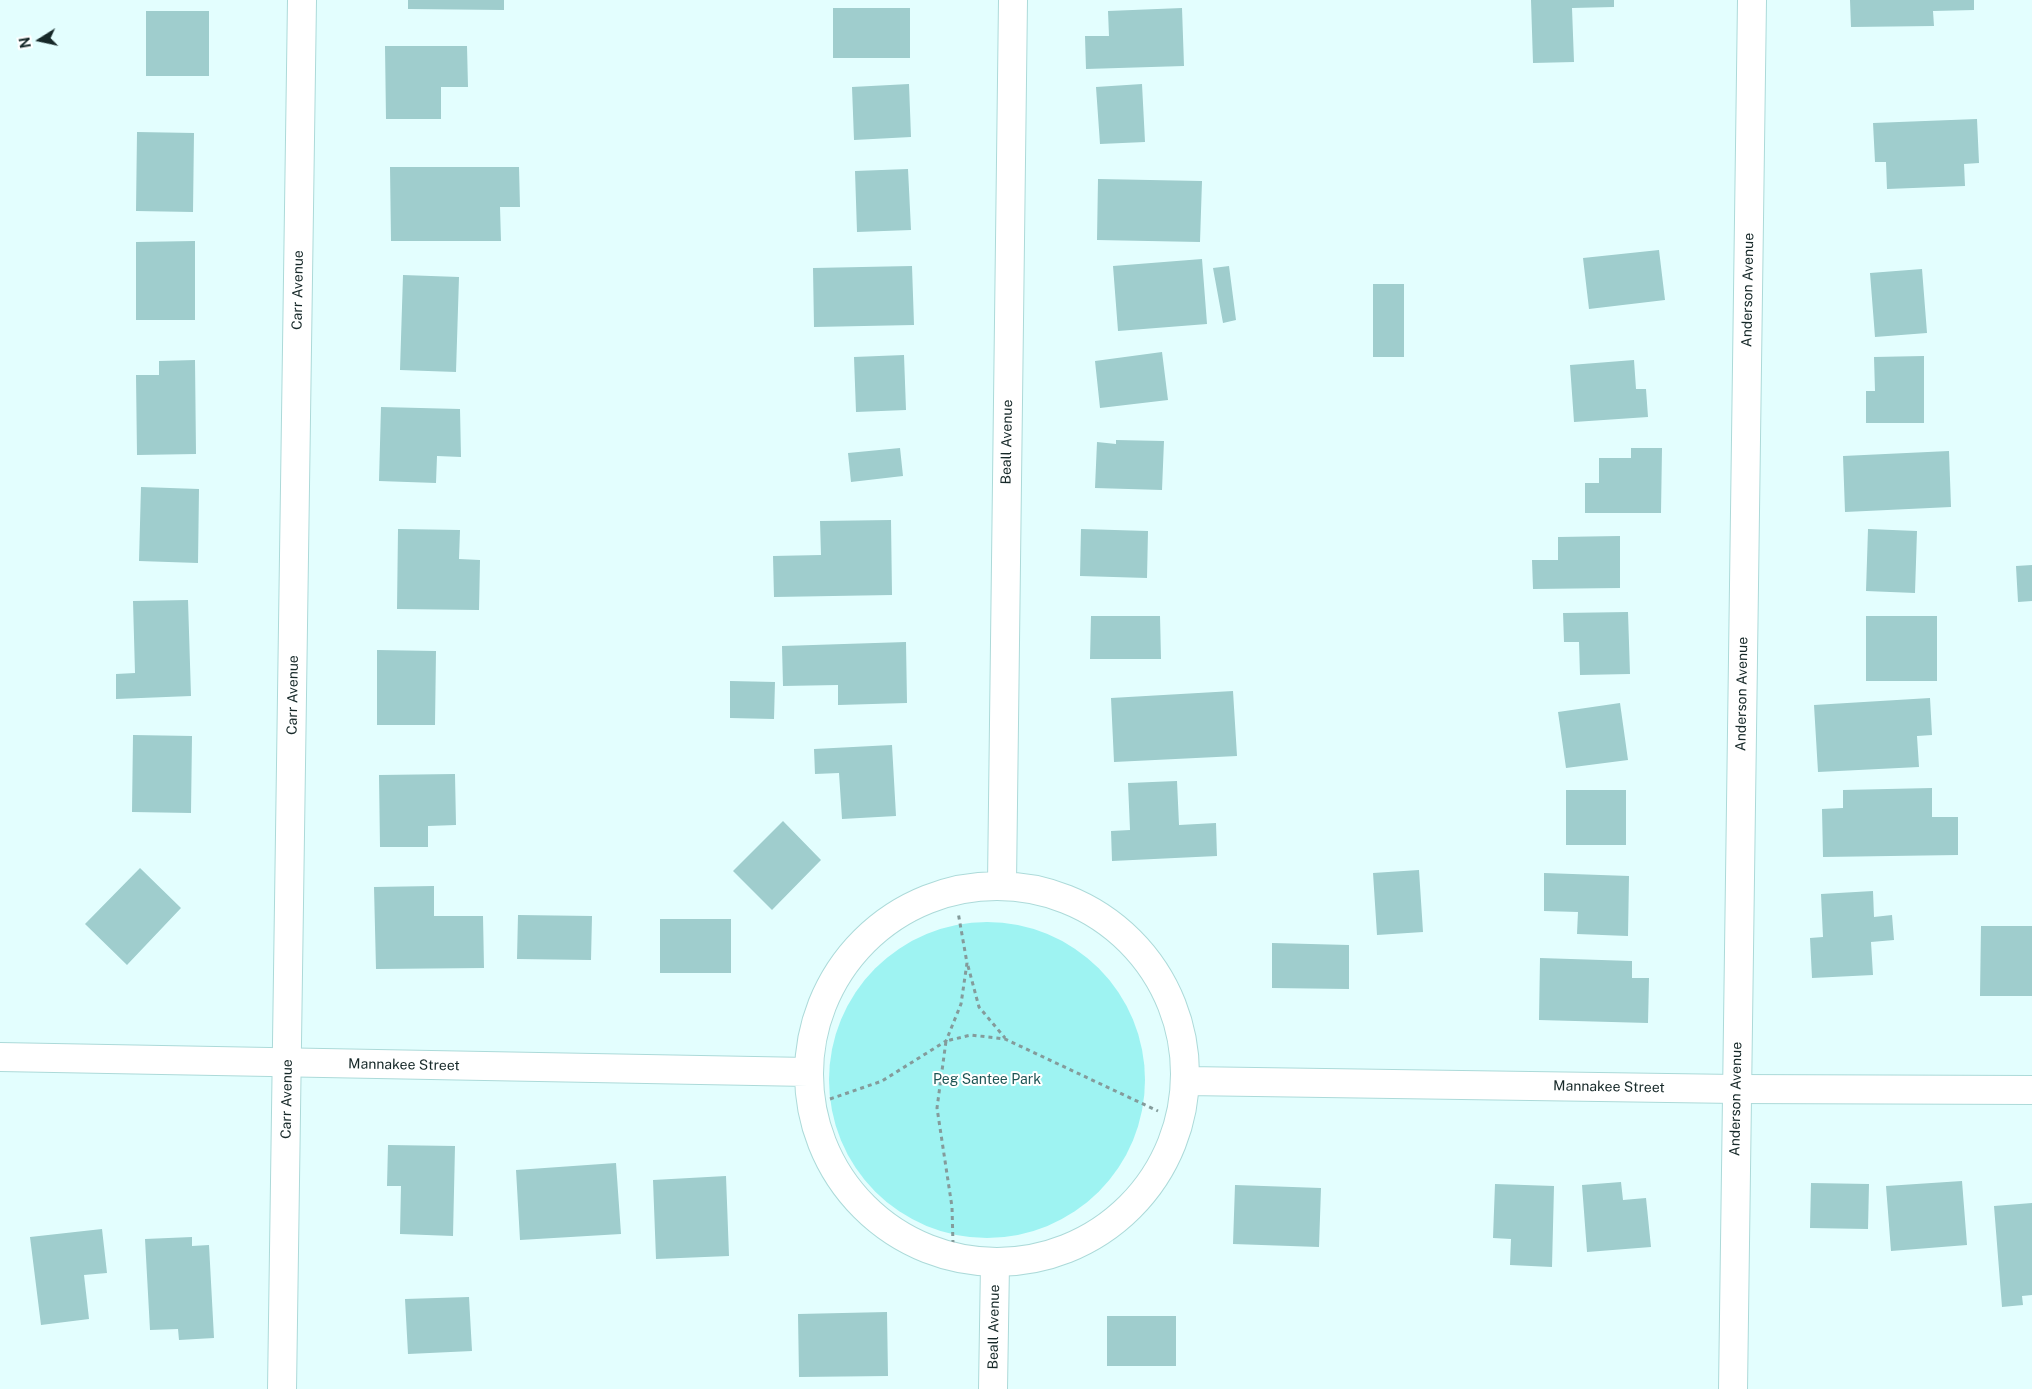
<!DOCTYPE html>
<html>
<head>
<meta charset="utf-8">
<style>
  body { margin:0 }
  #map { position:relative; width:2032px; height:1389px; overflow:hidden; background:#e3fefe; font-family:"Public Sans",sans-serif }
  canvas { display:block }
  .north { position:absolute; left:15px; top:15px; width:50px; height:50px; -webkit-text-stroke:4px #fff; paint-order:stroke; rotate:260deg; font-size:14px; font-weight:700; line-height:20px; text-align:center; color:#162828 }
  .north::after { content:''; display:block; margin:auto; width:18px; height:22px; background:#162828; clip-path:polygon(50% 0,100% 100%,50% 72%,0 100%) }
</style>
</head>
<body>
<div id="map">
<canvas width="2032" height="1389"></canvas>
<div class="north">N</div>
</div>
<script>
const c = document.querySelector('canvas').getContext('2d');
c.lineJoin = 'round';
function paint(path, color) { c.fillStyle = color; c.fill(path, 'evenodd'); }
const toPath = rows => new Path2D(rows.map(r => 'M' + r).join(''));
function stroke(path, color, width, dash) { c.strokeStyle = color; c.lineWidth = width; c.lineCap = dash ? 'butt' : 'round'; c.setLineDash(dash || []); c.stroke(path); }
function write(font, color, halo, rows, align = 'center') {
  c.font = font + ' "Public Sans",sans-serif'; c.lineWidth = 4; c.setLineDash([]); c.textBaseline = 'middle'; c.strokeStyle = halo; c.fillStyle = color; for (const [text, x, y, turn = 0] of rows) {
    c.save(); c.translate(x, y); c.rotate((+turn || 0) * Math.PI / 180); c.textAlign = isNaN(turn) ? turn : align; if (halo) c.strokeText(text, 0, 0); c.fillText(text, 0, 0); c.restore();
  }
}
const green = toPath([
  '829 1080a158 158 0 1 1 316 0a158 158 0 1 1-316 0Z'
]);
const building = toPath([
  [408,0,504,0,504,10,408,9],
  [1531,0,1614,0,1614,7,1572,8,1574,62,1533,63],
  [1850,0,1974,0,1974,10,1933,11,1934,26,1851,27],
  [833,8,910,8,910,58,833,58],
  [1182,8,1184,66,1086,69,1085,36,1109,36,1108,11],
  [146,11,209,11,209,76,146,76],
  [385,46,467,46,468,87,441,87,441,119,386,119],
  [909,84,911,137,854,140,852,87],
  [1142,84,1145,142,1100,144,1096,87],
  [1977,119,1979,163,1964,164,1965,186,1887,189,1886,162,1875,162,1873,123],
  [137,132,194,133,193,212,136,211],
  [390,167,519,167,520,207,500,207,501,241,391,241],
  [908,169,911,230,857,232,855,171],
  [1098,179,1202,181,1200,242,1097,240],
  [195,241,195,320,136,320,136,242],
  [1659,250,1665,300,1589,309,1583,258],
  [1202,259,1207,324,1118,331,1113,266],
  [912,266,914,325,814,327,813,268],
  [1229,266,1236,320,1223,323,1213,268],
  [1922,269,1927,333,1875,337,1870,273],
  [403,275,459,277,456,372,400,370],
  [1373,284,1404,284,1404,357,1373,357],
  [1162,352,1168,400,1100,408,1095,361],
  [904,355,906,410,856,412,854,357],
  [1924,356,1924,423,1866,423,1866,391,1875,391,1874,357],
  [195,360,196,454,137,455,136,375,159,375,159,361],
  [1634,360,1636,389,1646,389,1648,417,1574,422,1570,365],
  [381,407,460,409,461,457,437,456,436,483,379,481],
  [1116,440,1164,441,1162,490,1095,488,1097,442,1116,444],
  [900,448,903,476,851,482,848,453],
  [1631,448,1662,448,1661,513,1585,513,1585,483,1599,483,1599,458,1631,458],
  [1949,451,1951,507,1845,512,1843,456],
  [141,487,199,489,198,563,139,561],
  [891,520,892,595,774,597,773,556,821,555,820,521],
  [398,529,460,530,459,559,480,560,479,610,397,609],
  [1081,529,1148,531,1147,578,1080,576],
  [1868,529,1917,531,1915,593,1866,591],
  [1620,536,1620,588,1533,589,1532,560,1558,560,1558,537],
  [2032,565,2032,601,2018,602,2016,566],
  [188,600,191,696,116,699,116,674,135,673,133,601],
  [1628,612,1630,674,1580,675,1579,642,1564,642,1563,613],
  [1091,616,1160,616,1161,659,1090,659],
  [1866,616,1937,616,1937,681,1866,681],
  [906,642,907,703,838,705,838,685,783,686,782,646],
  [377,650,436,651,435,725,377,725],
  [730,681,775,682,774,719,730,718],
  [1233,691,1237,756,1114,762,1111,698],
  [1930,698,1932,735,1917,736,1919,767,1818,772,1814,705],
  [1620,703,1628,760,1566,768,1558,712],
  [133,735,192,736,191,813,132,812],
  [892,745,896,816,842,819,839,773,815,774,814,749],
  [455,774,456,825,428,826,428,847,380,847,379,775],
  [1177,781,1179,825,1216,823,1217,856,1112,861,1111,831,1130,830,1128,783],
  [1932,788,1932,817,1958,817,1958,855,1823,857,1822,809,1843,808,1843,790],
  [1566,790,1626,790,1626,845,1566,845],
  [783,821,821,860,772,910,733,871],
  [140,868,181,908,127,965,85,924],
  [1419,870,1423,932,1377,935,1373,873],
  [1544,873,1629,876,1628,936,1577,934,1578,912,1544,911],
  [434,886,434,916,483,916,484,968,376,969,374,887],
  [1873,891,1874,917,1892,915,1894,940,1871,942,1873,975,1812,978,1810,938,1823,937,1821,894],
  [518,915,592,916,591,960,517,959],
  [660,919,731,919,731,973,660,973],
  [1981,926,2032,926,2032,996,1980,996],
  [1272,943,1349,945,1349,989,1272,988],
  [1540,958,1632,961,1632,978,1649,978,1648,1023,1539,1020],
  [388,1145,455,1146,453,1236,400,1234,401,1186,387,1186],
  [616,1163,621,1234,520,1240,516,1170],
  [726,1176,729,1256,656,1259,653,1180],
  [1962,1181,1967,1245,1891,1251,1886,1186],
  [1621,1182,1623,1200,1646,1198,1651,1247,1587,1252,1582,1185],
  [1811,1183,1869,1184,1868,1229,1810,1228],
  [1495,1184,1554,1186,1552,1267,1510,1265,1511,1239,1493,1238],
  [1235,1185,1321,1188,1319,1247,1233,1244],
  [2032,1203,2032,1295,2022,1296,2023,1305,2002,1307,1994,1206],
  [102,1229,107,1273,84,1275,89,1319,41,1325,30,1237],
  [192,1237,192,1246,209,1245,214,1338,179,1340,178,1329,150,1330,145,1239],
  [469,1297,472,1351,408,1354,405,1299],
  [887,1312,888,1376,799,1377,798,1314],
  [1107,1316,1176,1316,1176,1366,1107,1366]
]);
const path = toPath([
  [968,966,979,1007,1005,1038],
  [830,1099,882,1081,946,1041,961,1004,967,963,958,912],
  [953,1244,952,1207,937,1108,946,1041,971,1035,1005,1039,1158,1111]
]);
const minor = toPath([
  [282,1389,302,0],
  [993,1389,995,1264],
  [1733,1389,1752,0]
]);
const tertiary = toPath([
  [1002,883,1013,0],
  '809 1074a188 188 0 1 1 376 0a188 188 0 1 1-376 0Z',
  [0,1057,808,1072],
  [1187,1081,1736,1089,2032,1090]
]);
const streetNames = [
  ["Carr Avenue",298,290,-89],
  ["Anderson Avenue",1748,290,-89],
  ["Beall Avenue",1007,442,-89],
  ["Anderson Avenue",1742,694,-89],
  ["Carr Avenue",293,695,-89],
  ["Mannakee Street",404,1065,1],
  ["Mannakee Street",1609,1087,1],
  ["Carr Avenue",287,1099,-89],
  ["Anderson Avenue",1736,1099,-89],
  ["Beall Avenue",994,1327,-89]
];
const parkNames = [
  ["Peg Santee Park",987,1080]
];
paint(green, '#9ef3f2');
paint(building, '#9fcdcd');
stroke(minor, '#acdad9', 30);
stroke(tertiary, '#acdad9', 30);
stroke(path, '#849b9b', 3, [4, 4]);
stroke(minor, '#fff', 28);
stroke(tertiary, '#fff', 28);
write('14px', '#162828', '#fff', streetNames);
write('14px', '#1d5555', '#fff', parkNames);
</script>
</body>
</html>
